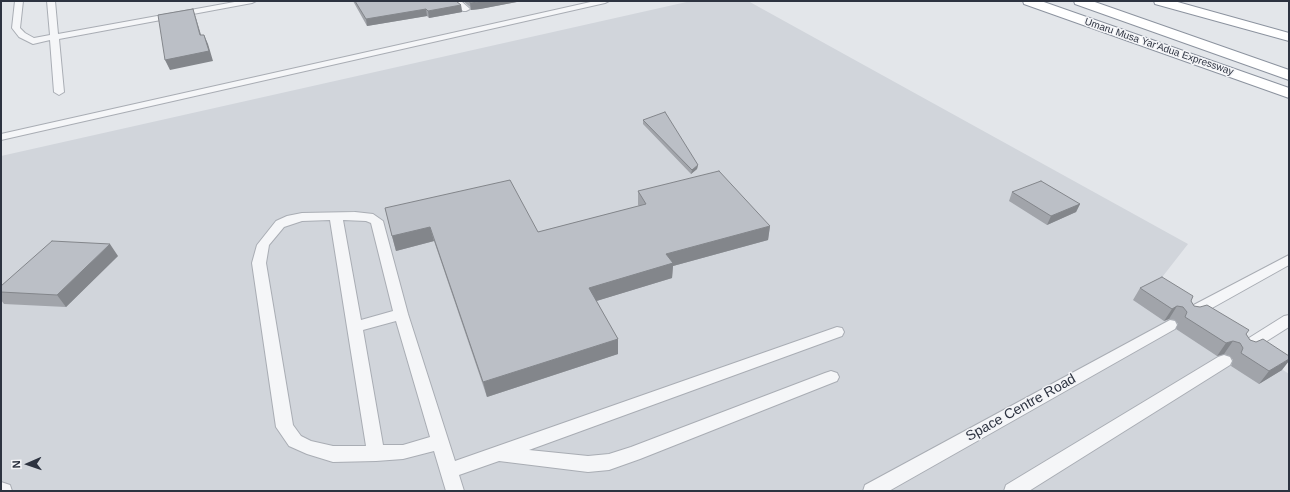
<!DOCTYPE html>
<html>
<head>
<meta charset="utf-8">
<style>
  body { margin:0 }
  #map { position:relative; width:1290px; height:492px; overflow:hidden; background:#e3e6ea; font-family:Arial,sans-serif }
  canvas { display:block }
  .frame { position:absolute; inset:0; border:2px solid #2d3340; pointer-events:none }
  .north { position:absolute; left:8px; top:444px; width:40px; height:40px; -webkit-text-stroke:3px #f3f4f7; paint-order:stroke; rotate:268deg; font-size:11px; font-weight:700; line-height:16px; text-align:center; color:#2d3340 }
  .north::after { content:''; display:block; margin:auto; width:14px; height:18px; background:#2d3340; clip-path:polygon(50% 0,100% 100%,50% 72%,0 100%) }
</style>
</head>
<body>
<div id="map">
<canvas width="1290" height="492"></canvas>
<div class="frame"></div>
<div class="north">N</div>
</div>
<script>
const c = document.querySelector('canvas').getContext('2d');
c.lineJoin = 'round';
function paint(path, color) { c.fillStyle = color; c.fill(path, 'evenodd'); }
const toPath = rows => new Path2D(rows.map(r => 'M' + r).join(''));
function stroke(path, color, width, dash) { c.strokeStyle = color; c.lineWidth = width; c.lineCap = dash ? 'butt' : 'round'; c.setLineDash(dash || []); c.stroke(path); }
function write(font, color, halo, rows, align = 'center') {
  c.font = font + ' Arial,sans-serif'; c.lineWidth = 3; c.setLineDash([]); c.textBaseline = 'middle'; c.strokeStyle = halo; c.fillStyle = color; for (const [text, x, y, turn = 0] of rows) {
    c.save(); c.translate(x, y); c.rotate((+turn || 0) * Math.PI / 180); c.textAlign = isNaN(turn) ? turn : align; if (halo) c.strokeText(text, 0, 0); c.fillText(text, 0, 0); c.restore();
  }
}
const built = toPath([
  [691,1,748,1,1188,244,1156,285,1289,374,1289,491,1,491,1,156]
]);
const lane = toPath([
  [15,1,23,1,20,28,25,33,34,38,50,35,47,1,55,1,58,34,240,1,256,1,252,3,59,39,64,92,59,95,54,92,50,40,33,44,19,37,12,28,15,1],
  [452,1,461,1,470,9,466,11,463,11,452,1],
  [595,1,609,1,605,3,1,140,1,134,595,1],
  [355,212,373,214,383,221,408,314,455,461,837,327,842,328,844,332,842,336,529,450,588,456,609,454,631,447,825,373,831,371,837,373,839,377,837,381,640,459,609,470,588,472,499,461,459,475,464,491,446,491,434,451,403,459,376,461,333,462,307,454,289,446,276,427,252,263,257,245,276,221,287,216,302,213,355,212],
  [330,220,347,327,366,446,333,446,311,441,301,436,293,425,266,263,269,245,284,227,302,221,330,220],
  [343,220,366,221,371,223,393,311,361,320,343,220],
  [396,321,430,437,403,445,383,445,363,330,396,321],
  [1289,255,1289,265,1196,317,1191,318,1186,317,1184,313,1186,309,1289,255],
  [1289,315,1289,327,1251,351,1246,353,1241,351,1238,347,1241,343,1284,316,1289,315],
  [1170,320,1175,321,1177,325,1175,329,889,491,863,491,865,485,1170,320],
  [1224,355,1230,357,1232,361,1230,365,1029,491,1004,491,1006,485,1218,357,1224,355],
  [1,482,10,485,12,491,1,491,1,482]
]);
const highway = toPath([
  [1023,1,1041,1,1289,88,1289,98,1024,4,1023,1],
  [1074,1,1092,1,1289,70,1289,80,1075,4,1074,1],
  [1154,1,1174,1,1289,33,1289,41,1155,4,1154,1]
]);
const wall = toPath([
  [353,1,456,1,461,5,462,12,429,18,427,16,367,26],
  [463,1,522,1,480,9,471,10,470,7],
  [643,120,698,165,697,169,691,174,643,124],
  [638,191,770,226,768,240,673,266,672,278,596,301,618,339,618,354,487,397,434,241,396,251,392,236,385,208,538,232,639,206,638,205],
  [1012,192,1080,204,1076,212,1047,225,1009,201],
  [118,256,66,307,4,304,1,300,1,286],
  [1140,288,1191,301,1194,306,1246,334,1250,340,1282,370,1259,384,1231,366,1233,360,1230,356,1224,354,1217,356,1176,329,1178,324,1175,320,1169,319,1164,321,1133,300]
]);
const shadedWall = toPath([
  [487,1,522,1,480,9,471,10,470,3],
  [461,5,462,12,429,18,428,11],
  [193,9,196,18,204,45,200,35],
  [426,9,427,16,367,26,366,19],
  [204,35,208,44,213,61,170,70,165,60],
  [698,165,697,169,691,174,692,170],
  [1080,204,1076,212,1047,225,1051,216],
  [770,226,768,240,673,266,672,278,590,303,589,288,666,254],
  [430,227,434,241,396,251,392,236],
  [110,244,118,256,66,307,57,295],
  [1177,306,1169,319,1164,321,1172,309],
  [618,339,618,354,487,397,483,382],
  [1233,341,1224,354,1217,356,1226,343],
  [1289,359,1289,361,1282,370,1259,384,1269,371]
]);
const building = toPath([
  [355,1,456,1,461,5,428,11,426,9,366,19,355,1],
  [470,1,487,1,470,3,470,1],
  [193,9,200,35,204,35,209,51,165,60,158,15,193,9],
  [665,112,698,165,692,170,643,120,665,112],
  [719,171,770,226,666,254,673,263,589,288,618,339,483,382,430,227,392,236,385,208,510,180,538,232,646,204,638,191,719,171],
  [1041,181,1080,204,1051,216,1012,192,1041,181],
  [52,241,110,244,57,295,1,292,1,286,52,241],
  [1162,277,1193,296,1191,301,1194,306,1200,307,1207,305,1249,330,1246,334,1250,340,1256,342,1263,339,1289,356,1289,359,1269,371,1241,353,1243,348,1240,343,1233,341,1226,343,1185,317,1187,312,1183,307,1177,306,1172,309,1140,288,1162,277]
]);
const farStreetnames = [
  ["Umaru Musa Yar'Adua Expressway",1159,47,19]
];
const nearStreetnames = [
  ["Space Centre Road",1021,408,-29]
];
paint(built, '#d1d5db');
stroke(lane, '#a9adb4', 2);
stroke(highway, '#8c939f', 2);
paint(lane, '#f5f6f8');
paint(highway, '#fff');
paint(wall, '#a1a4aa');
paint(shadedWall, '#83868b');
paint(building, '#bbbfc6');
stroke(building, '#83868b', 1);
write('10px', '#2d3340', '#f3f4f7', farStreetnames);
write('14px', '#2d3340', '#f3f4f7', nearStreetnames);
</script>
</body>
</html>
